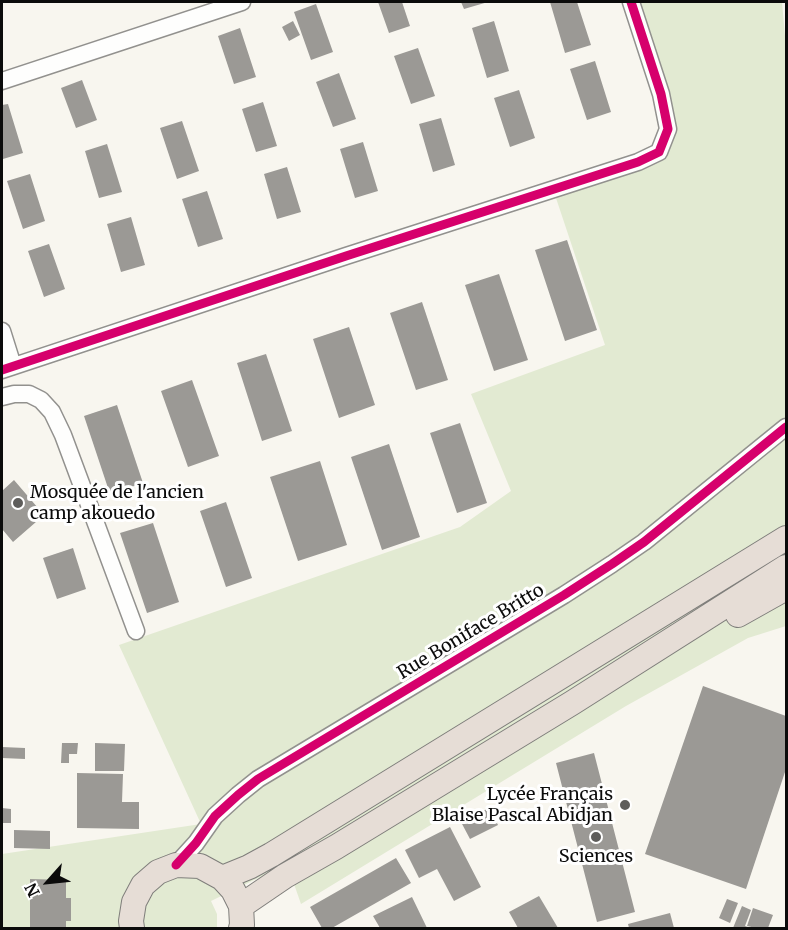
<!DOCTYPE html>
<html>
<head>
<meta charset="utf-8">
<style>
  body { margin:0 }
  #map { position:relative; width:788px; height:930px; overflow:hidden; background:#f8f6ef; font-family:Merriweather,serif }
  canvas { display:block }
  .frame { position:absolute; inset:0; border:3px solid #0b0b0b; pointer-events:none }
  .north { position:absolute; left:18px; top:852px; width:60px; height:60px; -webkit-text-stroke:4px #fff; paint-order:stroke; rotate:243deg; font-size:16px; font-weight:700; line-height:24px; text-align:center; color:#0b0b0b }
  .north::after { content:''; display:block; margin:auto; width:21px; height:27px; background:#0b0b0b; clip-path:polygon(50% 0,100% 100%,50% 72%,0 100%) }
</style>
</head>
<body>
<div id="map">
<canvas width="788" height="930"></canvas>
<div class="frame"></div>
<div class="north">N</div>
</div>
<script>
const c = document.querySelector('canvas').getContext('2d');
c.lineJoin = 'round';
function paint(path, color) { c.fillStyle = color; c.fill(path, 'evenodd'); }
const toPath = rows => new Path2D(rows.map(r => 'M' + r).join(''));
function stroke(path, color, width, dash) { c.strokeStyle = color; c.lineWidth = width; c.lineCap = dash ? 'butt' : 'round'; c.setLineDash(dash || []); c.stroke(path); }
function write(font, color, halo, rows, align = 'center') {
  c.font = font + ' Merriweather,serif'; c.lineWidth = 6; c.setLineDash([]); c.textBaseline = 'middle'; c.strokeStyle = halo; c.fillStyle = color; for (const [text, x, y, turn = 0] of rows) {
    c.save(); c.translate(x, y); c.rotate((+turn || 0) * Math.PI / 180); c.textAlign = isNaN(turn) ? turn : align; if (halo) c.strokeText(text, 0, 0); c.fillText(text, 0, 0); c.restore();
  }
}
const green = toPath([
  [630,2,782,2,786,47,786,626,748,638,626,706,301,904,287,864,211,901,217,914,217,928,2,928,2,854,201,824,119,645,460,527,511,491,471,394,605,345,556,198,645,166,671,129]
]);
const building = toPath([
  [378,2,402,2,410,26,389,33],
  [461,2,488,2,464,9],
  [550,2,577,2,591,45,565,53],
  [316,4,333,52,311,60,294,12],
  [293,21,300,35,289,41,282,27],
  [494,21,509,71,487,78,472,28],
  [240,28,256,77,234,84,218,36],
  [418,48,435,96,411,104,394,56],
  [595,61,611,112,587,120,570,69],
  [339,73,356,119,333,127,316,82],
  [82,80,97,120,76,128,61,88],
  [519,90,535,138,510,147,494,98],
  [263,102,277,146,256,152,242,109],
  [8,104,23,153,3,159,2,155,2,105],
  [441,118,455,165,433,172,419,124],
  [182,121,199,171,177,179,160,128],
  [363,142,378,191,355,198,340,149],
  [107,144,122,192,99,198,85,151],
  [287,167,301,212,277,219,264,174],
  [30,174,45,221,23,229,7,181],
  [207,191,223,239,198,247,182,199],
  [131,217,145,265,121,272,107,224],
  [567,240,597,330,565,341,535,250],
  [49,244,65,289,44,297,28,251],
  [499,274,528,360,494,371,465,285],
  [422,302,448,380,416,390,390,313],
  [349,327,375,405,339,418,313,339],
  [266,354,292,431,262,441,237,363],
  [192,380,219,456,188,467,161,391],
  [117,405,143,483,110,494,84,416],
  [460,423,487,503,457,513,430,433],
  [389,444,420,537,382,550,351,457],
  [320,461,347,545,298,561,270,477],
  [14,480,44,515,13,542,2,529,2,491],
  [226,502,252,578,226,587,200,511],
  [153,523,179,602,147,613,120,533],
  [73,548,86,589,57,599,43,558],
  [703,686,786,716,786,769,746,889,645,854],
  [62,743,78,743,77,754,69,754,69,763,61,763],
  [95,743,125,744,124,771,95,771],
  [2,747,25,748,25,759,2,758],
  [594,753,635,912,597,922,556,763],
  [77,773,123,774,122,802,139,802,139,829,77,828],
  [2,808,11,809,11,823,2,823],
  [489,808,498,825,470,839,461,822],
  [450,827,481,887,454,901,437,869,419,878,405,850],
  [14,830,50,831,50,849,14,848],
  [396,858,411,883,332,928,322,928,310,907],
  [30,879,66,880,66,898,71,898,71,921,66,921,66,928,30,928],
  [539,896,558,928,518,928,509,912],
  [412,897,427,928,380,928,373,916],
  [727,899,738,903,730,923,719,918],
  [742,906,751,910,745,926,751,928,733,928],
  [753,908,773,915,768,928,756,928,747,926],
  [670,913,674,928,629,928,628,924]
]);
const minor = toPath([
  [2,81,242,2],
  [2,331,13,366],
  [2,370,346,256,638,162,659,152,668,129,661,94,631,2],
  [2,397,14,394,29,394,41,400,52,412,63,435,136,631],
  [176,865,196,843,215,816,238,795,258,779,564,595,612,564,644,542,786,427]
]);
const highway = toPath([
  [738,615,786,588],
  [222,878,249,867,271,855,786,538],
  [241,906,285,876,336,847,572,703,786,567],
  [132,928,131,921,134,902,143,885,158,872,176,865,200,866,222,878,233,890,241,906,242,925,241,928]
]);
const cycleway = toPath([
  [2,370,346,256,638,162,659,152,668,129,661,94,631,2],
  [176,865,196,843,215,816,238,795,258,779,564,595,612,564,644,542,786,427]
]);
const markers = [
  [18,503,6,"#5e5d5b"],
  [625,805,6,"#5e5d5b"],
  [596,837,6,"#5e5d5b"]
];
const poiNames = [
  ["Mosquée de l'ancien",30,493],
  ["camp akouedo",30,514],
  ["Lycée Français",613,795,"right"],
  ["Blaise Pascal Abidjan",613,816,"right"],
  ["Sciences",596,857,"center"]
];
const streetNames = [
  ["Rue Boniface Britto",471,632,-31]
];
paint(green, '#e2ead2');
paint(building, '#9b9995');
stroke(minor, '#92918e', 19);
stroke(highway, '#7f7e7b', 26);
stroke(minor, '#fefefd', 16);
stroke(highway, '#e6ddd6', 24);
stroke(cycleway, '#d6006c', 9);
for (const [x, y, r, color] of markers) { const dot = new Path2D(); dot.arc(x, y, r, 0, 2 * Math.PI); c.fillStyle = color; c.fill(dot); stroke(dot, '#fff', 2); }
write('18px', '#0b0b0b', '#fff', poiNames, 'left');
write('18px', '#0b0b0b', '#fff', streetNames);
</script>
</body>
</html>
